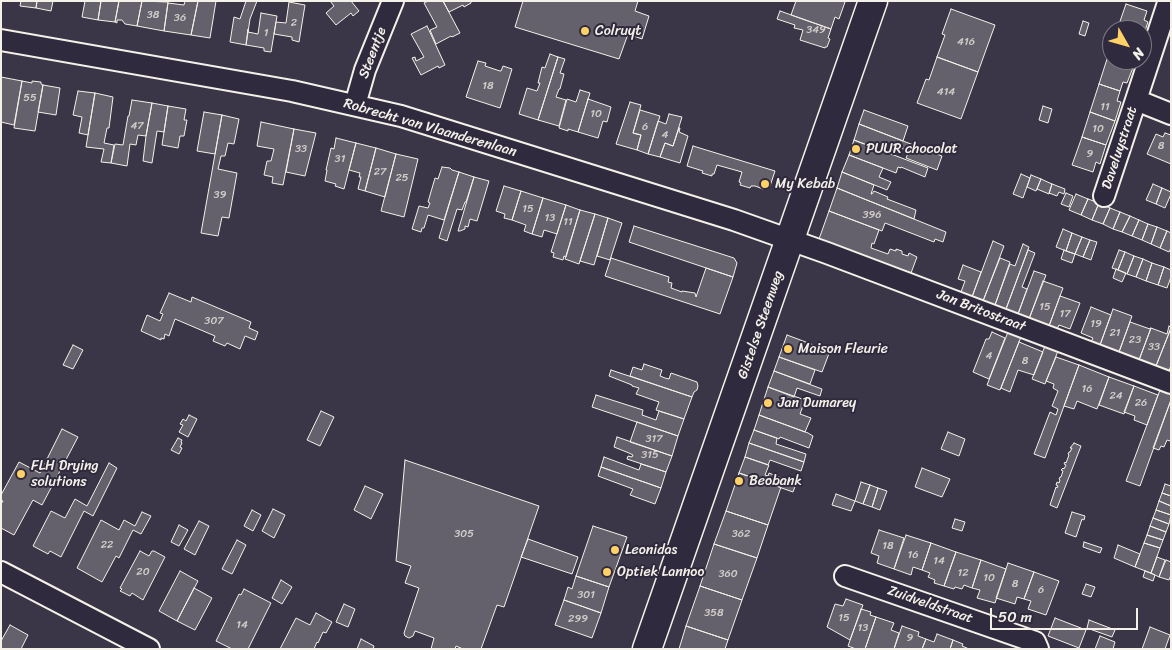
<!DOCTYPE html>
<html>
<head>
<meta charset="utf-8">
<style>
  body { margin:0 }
  #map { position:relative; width:1172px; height:650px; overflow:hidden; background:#3b3647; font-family:Sriracha,sans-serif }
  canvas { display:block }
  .frame { position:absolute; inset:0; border:2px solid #f4f1e8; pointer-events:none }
  .north { position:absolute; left:1102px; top:20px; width:50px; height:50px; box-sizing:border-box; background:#2f2a3d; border:1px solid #7e7a81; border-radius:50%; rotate:128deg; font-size:14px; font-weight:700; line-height:20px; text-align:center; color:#f4f1e8 }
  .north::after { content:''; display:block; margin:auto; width:18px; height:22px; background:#ffd166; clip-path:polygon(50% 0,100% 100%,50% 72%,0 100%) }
  .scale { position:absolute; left:990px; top:608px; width:148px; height:22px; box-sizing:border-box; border:2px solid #f4f1e8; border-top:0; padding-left:6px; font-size:15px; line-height:18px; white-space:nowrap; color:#f4f1e8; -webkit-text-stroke:4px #2f2a3d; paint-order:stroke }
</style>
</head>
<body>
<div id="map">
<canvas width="1172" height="650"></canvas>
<div class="frame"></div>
<div class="north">N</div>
<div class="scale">50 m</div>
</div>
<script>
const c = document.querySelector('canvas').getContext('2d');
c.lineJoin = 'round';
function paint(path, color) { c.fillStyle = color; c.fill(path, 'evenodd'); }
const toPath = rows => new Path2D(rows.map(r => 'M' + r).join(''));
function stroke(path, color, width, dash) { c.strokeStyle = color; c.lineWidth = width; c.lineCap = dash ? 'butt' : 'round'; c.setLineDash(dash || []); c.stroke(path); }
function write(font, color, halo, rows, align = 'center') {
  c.font = font + ' Sriracha,sans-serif'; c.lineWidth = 4; c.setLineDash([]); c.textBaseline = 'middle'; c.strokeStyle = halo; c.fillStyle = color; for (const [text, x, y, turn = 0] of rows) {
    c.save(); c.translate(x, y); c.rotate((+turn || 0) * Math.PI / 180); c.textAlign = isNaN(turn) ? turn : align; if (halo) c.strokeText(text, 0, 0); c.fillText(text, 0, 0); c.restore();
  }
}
const building = toPath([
  [21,1,37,1,36,8,20,6,21,1],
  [37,1,53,1,51,11,36,8,37,1],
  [85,1,101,1,98,20,82,17,85,1],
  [101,1,119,1,115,22,98,20,101,1],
  [119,1,142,1,137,26,125,24,122,20,117,20,117,23,115,22,119,1],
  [142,1,168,2,164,31,137,26,142,1],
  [185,1,198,1,191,35,164,31,168,3,184,5,185,1],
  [198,1,216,1,210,38,191,35,198,1],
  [246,1,257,1,250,19,246,45,230,42,234,17,240,19,246,1],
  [330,1,351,1,359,11,353,16,351,13,336,25,326,13,334,6,330,1],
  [428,1,443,1,460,33,452,37,451,36,436,44,430,30,437,27,424,3,428,1],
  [443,1,471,1,471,3,464,7,463,5,449,12,443,1],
  [523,1,638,1,635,11,649,16,642,39,628,34,619,59,515,27,523,1],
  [796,1,842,1,845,2,839,19,835,17,831,29,791,15,796,1],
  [289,2,305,5,299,42,292,40,292,37,274,34,276,22,286,23,289,2],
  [1126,4,1147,11,1144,20,1148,22,1142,39,1142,30,1117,30,1126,4],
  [951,9,995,25,978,72,937,57,945,35,942,34,951,9],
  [780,11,831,29,828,38,830,39,827,47,825,47,825,48,800,40,803,30,794,28,795,25,777,19,780,11],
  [261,13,277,16,271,52,264,51,264,48,246,45,248,29,248,32,258,34,261,13],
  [1083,21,1089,23,1085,36,1079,34,1083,21],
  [427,26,445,65,439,68,438,66,421,75,412,58,415,57,416,61,424,57,411,34,427,26],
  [550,54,558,57,538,120,519,114,527,88,537,91,540,83,538,83,542,67,545,68,550,54],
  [1108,56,1112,58,1112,60,1119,60,1134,65,1127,83,1123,82,1120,91,1099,84,1108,56],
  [558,57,565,59,560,73,564,74,560,89,559,89,556,97,566,100,559,126,538,120,558,57],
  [937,57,978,72,961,119,917,103,926,79,929,80,937,57],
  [478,61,486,63,485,66,500,71,501,71,503,66,512,69,500,108,466,97,478,61],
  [1,77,22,81,14,125,1,122,1,77],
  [22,81,32,83,32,81,41,82,41,84,43,85,35,131,14,128,22,81],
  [1099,84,1120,91,1117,101,1121,102,1115,121,1090,112,1099,84],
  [43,85,60,88,56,115,38,112,43,85],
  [580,90,590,93,578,132,568,129,568,131,559,128,567,99,576,102,580,90],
  [78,91,95,93,88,135,79,133,82,117,73,115,78,91],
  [95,93,113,97,109,128,107,128,104,143,114,145,111,163,101,162,104,149,86,147,95,93],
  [588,99,611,107,607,122,603,121,598,138,578,132,588,99],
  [132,100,152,103,146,136,138,135,136,145,130,144,127,166,111,163,115,144,123,145,128,116,129,116,132,100],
  [630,102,641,105,633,133,641,135,637,150,616,144,630,102],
  [152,103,168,106,164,132,157,131,152,163,143,161,146,136,152,103],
  [168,106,186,109,184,120,187,120,184,136,180,136,178,148,162,145,168,106],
  [1043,106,1052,109,1048,123,1039,120,1043,106],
  [640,110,660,116,648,154,637,150,641,135,633,133,640,110],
  [864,110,908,126,903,141,859,124,864,110],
  [204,112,222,115,215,154,197,151,204,112],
  [1090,112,1115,121,1106,145,1082,137,1090,112],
  [669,114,682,117,673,146,665,143,660,157,648,154,658,121,666,124,669,114],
  [222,115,239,119,234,144,228,143,225,156,221,156,218,169,237,173,229,218,222,217,218,236,201,233,222,115],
  [261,122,294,129,283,185,272,183,273,177,264,175,267,161,271,161,274,149,257,146,261,122],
  [859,124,942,156,937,170,906,158,909,151,890,144,889,147,879,143,877,149,854,140,859,124],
  [679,128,680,128,679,132,688,136,680,163,660,157,665,143,673,146,679,128],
  [294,129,316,133,305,176,286,172,294,129],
  [1165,133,1171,135,1171,164,1147,154,1156,134,1163,137,1165,133],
  [1082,137,1106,145,1100,164,1096,162,1093,172,1072,165,1082,137],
  [336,138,356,143,344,189,335,186,336,184,325,181,327,170,326,170,331,148,334,149,336,138],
  [854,140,928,168,925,177,901,167,901,168,898,167,896,173,849,155,854,140],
  [356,143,376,148,365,191,358,189,361,177,359,177,360,173,349,170,356,143],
  [693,146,775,171,770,186,763,189,755,186,751,186,750,188,740,185,741,183,739,182,742,172,717,165,714,174,712,174,712,176,702,173,703,171,687,166,693,146],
  [376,148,396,154,385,197,365,191,376,148],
  [396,154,418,159,404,217,381,211,396,154],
  [849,155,883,168,879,177,891,182,887,190,842,172,849,155],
  [442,167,450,168,452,170,459,172,444,220,428,215,424,228,422,228,421,232,412,229,419,206,428,208,430,203,428,202,435,178,438,179,442,167],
  [459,172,474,177,466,202,465,202,462,210,457,209,447,241,439,238,459,172],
  [842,172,874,185,871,194,872,194,874,191,888,197,887,199,916,210,914,219,837,188,842,172],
  [1021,174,1030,178,1023,198,1013,194,1021,174],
  [1031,175,1041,179,1036,191,1027,187,1031,175],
  [474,177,489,181,477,221,470,219,468,227,465,226,465,229,460,231,458,231,474,177],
  [1041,179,1052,184,1049,194,1037,189,1041,179],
  [1052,184,1065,189,1064,194,1059,192,1057,196,1049,193,1052,184],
  [1153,184,1162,188,1156,204,1146,200,1153,184],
  [504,186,521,191,512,220,504,218,505,214,496,211,504,186],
  [837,188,946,232,943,242,935,239,934,242,885,223,882,231,829,211,837,188],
  [1162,188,1171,192,1171,194,1165,208,1156,204,1162,188],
  [521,191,543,198,532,234,524,231,526,225,512,220,521,191],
  [1066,193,1073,196,1069,207,1061,204,1066,193],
  [1076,194,1088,199,1081,215,1069,210,1076,194],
  [543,198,566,205,557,234,544,230,542,237,532,234,543,198],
  [1088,199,1099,203,1092,220,1081,215,1088,199],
  [1099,203,1110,208,1103,224,1092,220,1099,203],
  [566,205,580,210,566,257,564,256,563,260,553,257,554,253,551,252,566,205],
  [1110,208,1120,212,1113,229,1103,224,1110,208],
  [580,210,595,214,579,264,565,259,580,210],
  [829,211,879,230,874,244,872,243,871,248,888,254,890,249,896,251,896,249,902,251,902,254,908,256,909,253,917,257,911,273,819,239,829,211],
  [1120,212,1130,216,1122,232,1113,229,1120,212],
  [595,214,608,218,594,265,580,261,595,214],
  [1130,216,1139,220,1132,236,1122,232,1130,216],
  [608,218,622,223,610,260,597,256,608,218],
  [1139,220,1148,224,1142,240,1132,236,1139,220],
  [1148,224,1157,227,1151,244,1142,240,1148,224],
  [634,226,734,258,737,263,733,277,629,242,634,226],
  [1157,227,1167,231,1160,248,1151,244,1157,227],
  [1063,229,1072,233,1066,251,1056,247,1063,229],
  [1167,231,1171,233,1171,248,1169,252,1160,248,1167,231],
  [1072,233,1082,237,1075,254,1066,251,1072,233],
  [1082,237,1090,240,1083,257,1075,254,1082,237],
  [1090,240,1097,242,1091,260,1083,257,1090,240],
  [993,241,1004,246,983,301,972,297,993,241],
  [1023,244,1029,247,1006,309,995,305,1010,264,1015,266,1023,244],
  [1028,250,1035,253,1022,287,1027,289,1018,314,1006,309,1028,250],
  [1064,250,1075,254,1072,263,1061,259,1064,250],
  [1119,250,1125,252,1118,270,1112,268,1119,250],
  [1125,252,1134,256,1127,274,1118,270,1125,252],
  [1134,256,1143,259,1136,277,1127,274,1134,256],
  [611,258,669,277,668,282,672,283,671,288,682,292,682,291,695,293,696,297,706,268,733,277,720,314,605,276,611,258],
  [1000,258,1010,262,995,305,983,301,1000,258],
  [1143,259,1152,263,1146,281,1136,277,1143,259],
  [1152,263,1164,267,1158,285,1146,281,1152,263],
  [963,265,981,272,972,297,961,292,965,281,958,279,963,265],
  [1164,267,1171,270,1171,277,1167,288,1158,285,1164,267],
  [1116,269,1126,273,1122,282,1113,278,1116,269],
  [1034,271,1046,275,1029,319,1018,314,1034,271],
  [1043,281,1063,288,1049,326,1029,319,1043,281],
  [169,293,191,302,192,297,251,322,249,328,258,332,255,340,245,336,240,349,227,343,225,346,213,341,215,336,175,319,169,336,165,334,164,339,161,338,161,340,141,331,147,315,160,321,163,314,160,313,169,293],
  [1060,296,1080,303,1070,329,1059,325,1057,329,1049,326,1060,296],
  [1091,307,1111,315,1100,345,1091,342,1093,338,1081,333,1091,307],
  [1113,309,1132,316,1119,352,1100,345,1113,309],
  [1130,322,1150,329,1150,328,1151,328,1139,360,1119,352,1130,322],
  [1169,326,1171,328,1156,366,1139,360,1151,328,1167,334,1169,326],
  [1171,328,1171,365,1169,371,1156,366,1171,328],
  [992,332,1005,338,989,379,973,372,986,339,989,339,992,332],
  [1008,332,1021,337,1000,390,987,385,1008,332],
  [787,335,830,351,822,372,779,357,787,335],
  [1019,342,1043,352,1034,375,1018,370,1010,392,1001,388,1019,342],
  [73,345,83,350,73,369,63,365,73,345],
  [1045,346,1058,351,1045,384,1032,379,1045,346],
  [779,357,815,370,810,384,774,371,779,357],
  [1056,357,1079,365,1045,458,1034,454,1050,412,1056,415,1058,409,1052,406,1058,391,1053,388,1054,384,1046,381,1056,357],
  [644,364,662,370,660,376,665,378,669,379,671,373,697,382,698,386,697,390,694,392,692,397,630,376,633,367,642,370,644,364],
  [1079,365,1109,377,1097,409,1077,401,1074,409,1064,406,1079,365],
  [611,370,692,397,684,419,656,410,659,402,636,394,639,388,632,386,632,385,609,376,611,370],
  [774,371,822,389,820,396,797,388,794,397,768,387,774,371],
  [1109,377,1134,386,1124,414,1099,405,1109,377],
  [1134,386,1158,395,1147,425,1134,420,1135,416,1124,412,1134,386],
  [768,387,805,400,800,414,811,418,805,432,759,415,768,387],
  [1160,390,1171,394,1171,400,1140,486,1126,481,1160,390],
  [596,395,643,410,642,415,656,420,659,411,684,419,678,436,592,407,596,395],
  [1171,400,1171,440,1170,441,1167,440,1164,447,1161,446,1159,450,1153,448,1171,400],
  [321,411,334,417,320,446,307,440,321,411],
  [189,415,197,419,188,437,179,432,183,425,180,424,183,419,186,421,189,415],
  [759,415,808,433,813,436,809,448,780,437,779,439,754,430,759,415],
  [637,422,678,436,672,456,630,442,637,422],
  [62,429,78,437,42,505,33,500,14,535,1,528,1,504,3,501,1,500,1,495,19,462,40,473,62,429],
  [754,430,777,438,776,444,806,454,804,462,749,443,754,430],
  [948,432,965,439,959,456,941,449,948,432],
  [617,437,672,456,666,472,627,459,628,456,632,457,633,455,629,453,614,447,617,437],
  [178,438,182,440,181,442,182,443,180,447,182,448,179,454,171,450,178,438],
  [749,443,804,462,801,471,770,460,768,465,745,457,749,443],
  [1074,443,1081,446,1057,508,1050,505,1056,487,1057,488,1058,486,1056,485,1057,482,1059,483,1060,480,1059,479,1060,477,1061,477,1063,471,1061,470,1063,468,1064,469,1066,465,1064,464,1065,462,1066,463,1069,455,1068,454,1069,452,1070,452,1072,448,1070,448,1074,443],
  [604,457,639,470,641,464,666,472,661,488,601,467,604,457],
  [745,457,769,465,765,475,768,476,769,473,796,484,793,492,739,473,745,457],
  [405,460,539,506,504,607,497,605,481,649,463,649,456,646,455,649,431,649,434,638,415,631,413,636,409,638,405,636,404,633,419,588,405,583,411,566,396,561,405,460],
  [109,463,117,468,93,516,84,511,61,557,50,551,48,554,33,546,51,511,65,518,75,499,87,506,109,463],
  [601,467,661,488,655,504,630,495,633,489,598,476,601,467],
  [922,468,950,479,942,497,915,487,922,468],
  [739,473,781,487,768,525,726,511,739,473],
  [861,482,870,485,863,504,855,501,861,482],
  [1165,484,1171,486,1171,496,1162,493,1165,484],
  [870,485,878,488,872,507,863,504,870,485],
  [365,486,383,494,371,519,354,510,365,486],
  [878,488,887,491,880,510,872,507,878,488],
  [1162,493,1171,496,1171,506,1159,501,1162,493],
  [836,494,855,501,851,511,832,505,836,494],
  [1159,501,1171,506,1171,515,1156,510,1159,501],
  [273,509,285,515,274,538,262,531,273,509],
  [252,510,261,515,253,531,244,526,252,510],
  [1156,510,1171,515,1169,524,1153,518,1156,510],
  [726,511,768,525,757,558,714,544,726,511],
  [142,512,151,516,141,534,133,530,119,558,116,556,102,582,77,568,101,520,119,530,124,520,135,526,142,512],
  [1072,512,1085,516,1084,520,1082,519,1076,537,1065,533,1072,512],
  [1153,518,1169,524,1166,532,1150,526,1153,518],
  [955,519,965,522,962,531,952,528,955,519],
  [199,521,209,526,195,555,184,549,199,521],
  [179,525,188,530,179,546,171,542,179,525],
  [593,526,627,537,609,587,576,576,593,526],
  [1150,526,1166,532,1163,540,1147,535,1150,526],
  [879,530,904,538,894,569,877,563,879,556,871,553,879,530],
  [906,535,931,543,922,570,913,567,911,575,894,569,906,535],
  [1147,535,1163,540,1160,548,1144,543,1147,535],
  [528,539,578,557,572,574,521,557,528,539],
  [237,540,246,545,232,574,222,569,237,540],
  [1084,542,1102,548,1100,553,1083,547,1084,542],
  [931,543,956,552,944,586,934,583,935,580,928,577,930,573,922,570,931,543],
  [1144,543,1160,548,1151,573,1135,567,1144,543],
  [714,544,757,558,742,600,700,586,714,544],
  [1118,545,1140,554,1135,567,1114,558,1118,545],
  [140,551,149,556,152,551,154,551,165,557,143,600,132,593,130,596,120,591,122,589,120,588,140,551],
  [956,552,981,560,972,588,964,585,962,589,955,587,954,589,944,586,956,552],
  [1157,557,1165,560,1159,577,1151,573,1157,557],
  [981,560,1006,569,995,603,977,598,980,590,972,588,981,560],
  [1166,560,1171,562,1171,575,1169,580,1159,577,1166,560],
  [1008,563,1034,572,1024,599,1017,597,1015,604,996,598,1008,563],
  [180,571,198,581,177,621,159,611,180,571],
  [1145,571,1155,575,1153,581,1143,577,1145,571],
  [1034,572,1059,581,1046,615,1028,609,1031,601,1024,599,1034,572],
  [576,576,609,587,601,613,564,600,568,587,572,589,576,576],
  [281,580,292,587,282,604,272,598,281,580],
  [1086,584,1095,587,1091,597,1082,594,1086,584],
  [700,586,742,600,728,640,686,626,700,586],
  [194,588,212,598,195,630,177,621,194,588],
  [244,589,271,603,248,649,232,649,216,641,239,594,241,595,244,589],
  [846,599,863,605,850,640,827,627,835,604,843,606,846,599],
  [564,600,601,613,592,638,555,625,564,600],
  [344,604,355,609,348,627,336,622,344,604],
  [861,609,871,612,870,615,876,617,865,649,856,649,848,646,861,609],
  [316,613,332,622,326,633,323,632,318,643,317,642,314,649,280,649,296,618,310,625,316,613],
  [876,617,894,623,891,630,899,633,894,649,865,649,876,617],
  [1055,618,1086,630,1079,648,1048,636,1055,618],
  [1089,620,1115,630,1112,637,1087,628,1089,620],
  [10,625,28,635,21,649,1,649,1,641,10,625],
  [686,626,728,640,725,649,679,649,686,626],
  [902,626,919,632,918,636,926,639,922,649,894,649,902,626],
  [1150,627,1170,635,1165,649,1142,649,1150,627],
  [937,634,953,640,950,649,922,649,926,639,934,642,937,634],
  [1100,636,1115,642,1113,649,1095,649,1100,636],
  [361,639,374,646,373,649,357,649,361,639],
  [953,640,963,644,962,646,969,649,950,649,953,640]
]);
const street = toPath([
  [1168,3,1136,100,1171,114],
  [1,40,292,91,401,116,734,220,827,253,1171,383],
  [355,105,365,70,393,1],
  [1104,196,1136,100],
  [1,572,149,649],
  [845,576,1035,642,1038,649]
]);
const secondary = toPath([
  [647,649,873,1]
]);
const markers = [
  [585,31,5,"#ffd166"],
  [856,149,5,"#ffd166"],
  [765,184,5,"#ffd166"],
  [788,349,5,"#ffd166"],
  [768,403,5,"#ffd166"],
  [21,474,5,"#ffd166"],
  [739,481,5,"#ffd166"],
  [615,550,5,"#ffd166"],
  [607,572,5,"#ffd166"]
];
const numberNames = [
  ["38",153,15],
  ["36",180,18],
  ["2",294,23],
  ["349",816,30],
  ["1",266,33],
  ["416",966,42],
  ["18",488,86],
  ["414",946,92],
  ["55",30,98],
  ["11",1105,107],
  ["10",596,114],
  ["47",137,126],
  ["6",645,127],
  ["10",1098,129],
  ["4",665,135],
  ["8",1161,146],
  ["33",301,149],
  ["9",1090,154],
  ["31",340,159],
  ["27",380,172],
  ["25",402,178],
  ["39",220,195],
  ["15",528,209],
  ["396",872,215],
  ["13",550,218],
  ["11",568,222],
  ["15",1045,307],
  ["17",1065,314],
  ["307",214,321],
  ["19",1096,324],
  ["21",1115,333],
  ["23",1135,340],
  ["33",1154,347],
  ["4",989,356],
  ["8",1025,361],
  ["16",1087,389],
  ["24",1116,396],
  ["26",1141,403],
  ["317",654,439],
  ["315",650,455],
  ["305",464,534],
  ["362",741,534],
  ["22",107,545],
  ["18",888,546],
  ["16",913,555],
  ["14",939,561],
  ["20",143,572],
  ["12",963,573],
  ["360",728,574],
  ["10",989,578],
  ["8",1015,584],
  ["6",1041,590],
  ["301",586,595],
  ["358",714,613],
  ["15",844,618],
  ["299",578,619],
  ["14",242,625],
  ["13",863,628],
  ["9",910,638]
];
const poiNames = [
  ["Colruyt",595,31],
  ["PUUR chocolat",866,149],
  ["My Kebab",775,184],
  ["Maison Fleurie",798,349],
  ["Jan Dumarey",778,403],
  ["FLH Drying",31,466],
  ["solutions",31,482],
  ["Beobank",749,481],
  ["Leonidas",625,550],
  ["Optiek Lannoo",617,572]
];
const streetNames = [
  ["Steentje",373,53,-69],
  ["Robrecht van Vlaanderenlaan",430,128,16],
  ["Daveluystraat",1120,148,-72],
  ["Jan Britostraat",981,311,21],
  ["Gistelse Steenweg",761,325,-71],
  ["Zuidveldstraat",930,605,19]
];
paint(building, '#65616c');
stroke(building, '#f4f1e8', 1);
stroke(street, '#f4f1e8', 24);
stroke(secondary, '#f4f1e8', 31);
stroke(street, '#2f2a3d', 20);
stroke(secondary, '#2f2a3d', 28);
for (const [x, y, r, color] of markers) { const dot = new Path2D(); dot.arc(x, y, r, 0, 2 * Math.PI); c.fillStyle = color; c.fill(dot); stroke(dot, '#2f2a3d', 2); }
write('11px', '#d0cdc9', null, numberNames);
write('14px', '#f4f1e8', '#2f2a3d', poiNames, 'left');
write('14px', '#f4f1e8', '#2f2a3d', streetNames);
</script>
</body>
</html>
